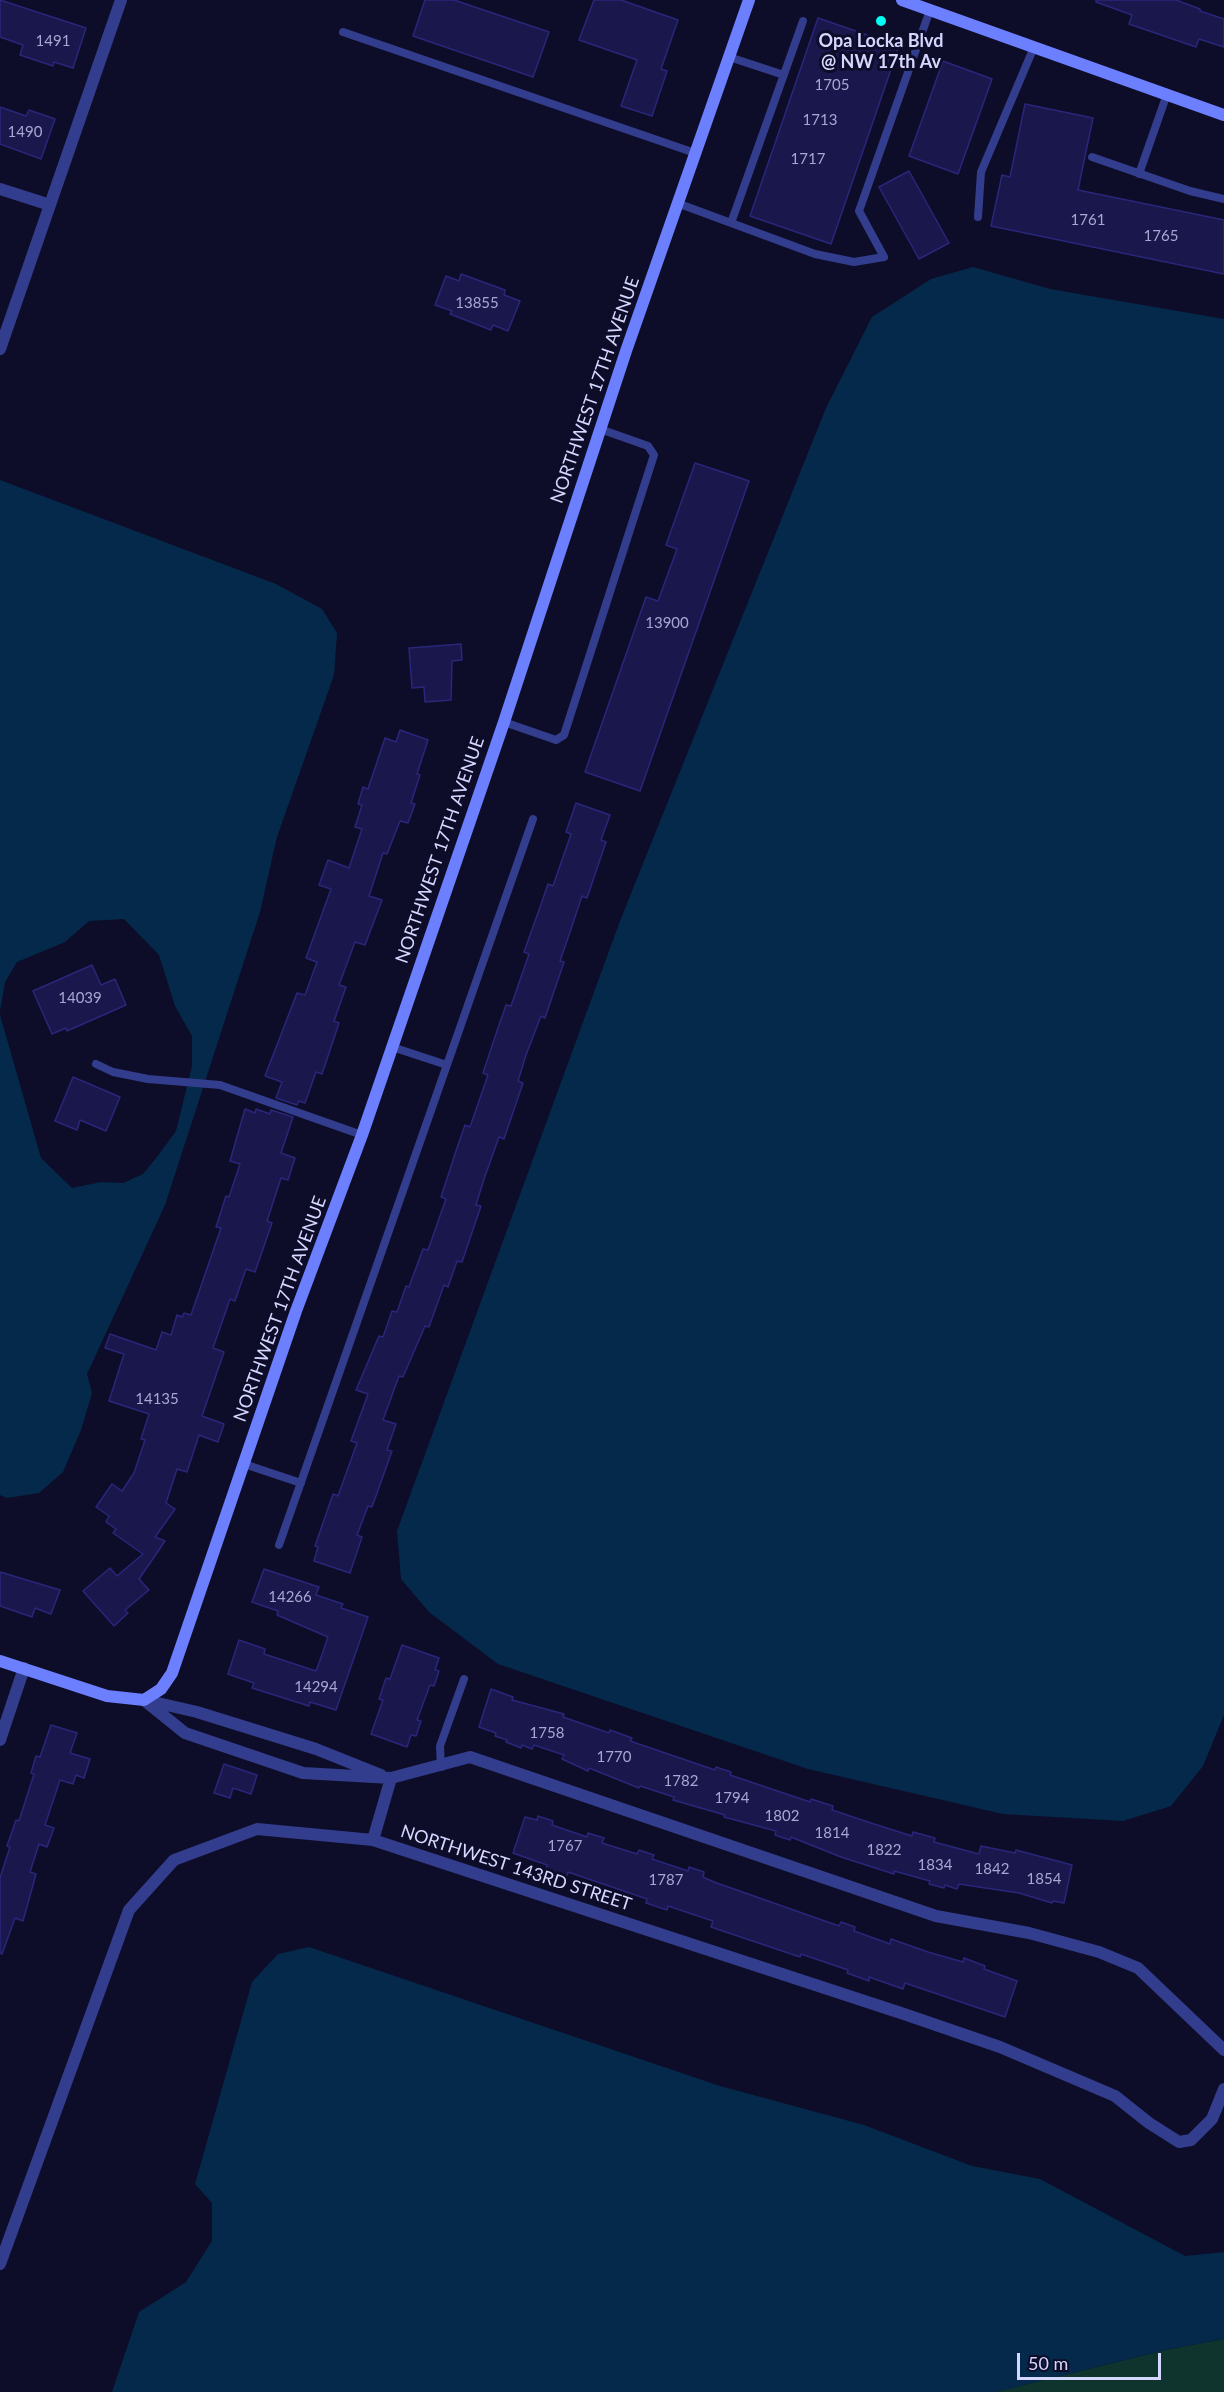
<!DOCTYPE html>
<html>
<head>
<meta charset="utf-8">
<style>
  body { margin:0 }
  #map { position:relative; width:1224px; height:2392px; overflow:hidden; background:#0e0d29; font-family:Lato,sans-serif }
  canvas { display:block }
  .scale { position:absolute; left:1017px; top:2353px; width:144px; height:27px; box-sizing:border-box; border:3px solid #d5d7ff; border-top:0; padding-left:8px; font-size:18px; line-height:21px; white-space:nowrap; color:#d5d7ff; -webkit-text-stroke:4px #0e0d29; paint-order:stroke }
</style>
</head>
<body>
<div id="map">
<canvas width="1224" height="2392"></canvas>
<div class="scale">50 m</div>
</div>
<script>
const c = document.querySelector('canvas').getContext('2d');
c.lineJoin = 'round';
function paint(path, color) { c.fillStyle = color; c.fill(path, 'evenodd'); }
const toPath = rows => new Path2D(rows.map(r => 'M' + r).join(''));
function stroke(path, color, width, dash) { c.strokeStyle = color; c.lineWidth = width; c.lineCap = dash ? 'butt' : 'round'; c.setLineDash(dash || []); c.stroke(path); }
function write(font, color, halo, rows, align = 'center') {
  c.font = font + ' Lato,sans-serif'; c.lineWidth = 6; c.setLineDash([]); c.textBaseline = 'middle'; c.strokeStyle = halo; c.fillStyle = color; for (const [text, x, y, turn = 0] of rows) {
    c.save(); c.translate(x, y); c.rotate((+turn || 0) * Math.PI / 180); c.textAlign = isNaN(turn) ? turn : align; if (halo) c.strokeText(text, 0, 0); c.fillText(text, 0, 0); c.restore();
  }
}
const green = toPath([
  [1224,2339,1224,2392,995,2392,1165,2350]
]);
const water = toPath([
  [973,267,1050,289,1224,319,1224,1715,1203,1766,1171,1806,1123,1821,1003,1814,808,1769,498,1664,429,1612,401,1579,397,1531,620,921,826,408,872,317,931,279],
  [0,480,276,584,322,609,337,633,334,675,277,837,260,912,165,1205,87,1374,92,1393,81,1430,63,1472,39,1493,7,1498,0,1495,0,1015,41,1158,72,1188,101,1182,123,1183,143,1174,157,1157,176,1131,192,1066,192,1036,175,1006,159,955,124,919,89,921,65,942,17,962,5,982,0,1011],
  [309,1947,720,2086,864,2125,972,2166,1040,2179,1185,2256,1224,2252,1224,2339,1165,2350,995,2392,112,2392,139,2312,186,2282,212,2241,212,2203,195,2184,252,1982,278,1954]
]);
const building = toPath([
  [0,0,86,28,73,68,54,62,53,66,20,55,23,45,0,37,0,0],
  [425,0,454,0,549,32,533,77,413,36,425,0],
  [594,0,621,0,678,20,661,69,667,71,652,116,621,106,637,60,579,40,594,0],
  [1096,0,1176,0,1200,9,1200,11,1224,19,1224,47,1199,39,1196,47,1129,24,1132,15,1096,2,1096,0],
  [818,18,899,46,831,244,750,216,818,18],
  [943,61,992,79,958,174,909,156,943,61],
  [1025,104,1093,118,1078,190,1224,220,1224,274,991,226,1002,175,1010,177,1025,104],
  [0,107,26,116,29,110,55,119,41,159,0,144,0,107],
  [909,171,949,243,919,259,879,187,909,171],
  [461,274,505,290,504,295,520,301,508,331,493,325,491,330,450,314,452,311,435,305,446,276,459,281,461,274],
  [695,463,749,481,640,791,585,772,646,597,658,601,677,549,666,545,695,463],
  [461,644,462,660,452,661,451,700,425,702,424,687,412,688,409,648,461,644],
  [400,730,428,740,417,774,420,775,411,803,415,804,408,823,400,821,387,854,383,853,369,896,382,900,365,945,355,942,339,985,346,987,334,1021,339,1023,322,1074,316,1072,305,1103,299,1101,297,1105,276,1098,282,1082,265,1076,297,993,305,995,317,962,306,958,331,889,319,885,328,860,349,868,362,829,355,827,362,805,358,804,363,787,368,789,385,738,396,742,400,730],
  [576,803,610,815,601,840,606,842,587,898,582,896,569,935,560,961,564,962,545,1018,541,1016,526,1055,518,1081,523,1083,504,1139,499,1137,484,1179,476,1205,481,1206,462,1262,457,1261,448,1287,444,1285,429,1327,425,1326,403,1377,399,1376,383,1420,396,1424,387,1450,392,1451,372,1507,368,1506,357,1535,362,1537,350,1573,314,1561,318,1547,315,1546,333,1494,338,1496,357,1443,351,1441,368,1394,356,1390,379,1336,383,1337,392,1311,397,1312,406,1286,409,1287,423,1249,428,1250,446,1199,441,1197,456,1151,465,1125,470,1127,488,1075,483,1073,497,1031,506,1005,511,1006,529,954,524,952,539,910,548,884,553,886,571,834,566,832,576,803],
  [92,965,101,985,115,979,126,1005,67,1031,66,1028,52,1034,33,991,92,965],
  [73,1077,120,1097,106,1131,80,1120,77,1130,55,1121,73,1077],
  [245,1109,255,1113,256,1109,270,1114,271,1110,293,1117,281,1153,295,1158,288,1180,281,1178,267,1221,272,1223,255,1272,246,1269,235,1301,230,1299,213,1348,224,1352,202,1416,224,1424,218,1442,199,1435,187,1472,177,1469,166,1503,175,1509,155,1537,165,1541,139,1579,149,1590,125,1610,128,1613,114,1626,83,1591,110,1568,117,1576,143,1554,113,1533,116,1529,106,1522,109,1516,96,1507,112,1484,122,1491,134,1473,145,1440,141,1439,149,1414,109,1401,124,1354,105,1348,110,1334,156,1350,162,1332,171,1335,177,1315,182,1317,184,1313,191,1315,221,1228,216,1227,226,1196,229,1197,240,1164,230,1161,245,1109],
  [264,1569,319,1587,316,1595,343,1604,341,1608,368,1617,336,1710,310,1702,309,1706,252,1688,254,1683,228,1674,239,1640,265,1649,264,1654,316,1671,318,1666,328,1637,277,1615,278,1611,252,1602,264,1569],
  [0,1572,60,1590,51,1614,35,1608,32,1617,0,1606,0,1572],
  [402,1645,439,1658,435,1670,439,1671,434,1686,430,1685,417,1720,421,1721,416,1736,411,1735,407,1747,371,1734,383,1700,379,1699,386,1678,390,1679,402,1645],
  [491,1689,513,1697,512,1700,564,1714,563,1717,609,1733,610,1730,632,1738,630,1741,674,1756,715,1770,716,1767,731,1772,730,1775,810,1802,811,1799,833,1806,832,1810,874,1824,912,1836,913,1832,935,1838,934,1842,979,1854,981,1846,1015,1853,1016,1850,1072,1865,1064,1903,1053,1901,1052,1903,1019,1893,959,1884,957,1889,945,1885,944,1888,929,1884,930,1881,894,1871,894,1874,841,1857,791,1837,790,1840,775,1835,776,1831,724,1817,725,1815,673,1800,674,1797,640,1786,639,1788,589,1768,588,1771,562,1759,564,1755,534,1745,532,1749,522,1745,521,1748,506,1742,507,1740,495,1736,496,1733,479,1727,491,1689],
  [51,1725,77,1733,70,1753,90,1759,84,1778,76,1775,73,1784,60,1780,45,1825,54,1828,47,1847,39,1844,30,1872,36,1874,23,1921,15,1918,2,1954,0,1953,0,1878,10,1847,7,1846,16,1820,19,1821,34,1774,31,1773,36,1756,40,1757,51,1725],
  [224,1764,257,1775,251,1794,233,1788,230,1798,214,1793,224,1764],
  [538,1816,553,1821,552,1825,587,1837,588,1833,604,1838,602,1843,637,1854,639,1850,654,1855,652,1859,688,1871,689,1867,704,1872,703,1877,714,1882,839,1926,841,1922,855,1927,854,1931,890,1944,891,1939,928,1952,963,1962,964,1958,985,1966,984,1969,1017,1981,1005,2017,905,1983,903,1989,869,1977,869,1981,847,1973,848,1970,801,1954,800,1957,711,1927,713,1921,668,1906,667,1910,646,1903,647,1899,568,1872,567,1876,546,1869,547,1865,513,1853,525,1817,537,1820,538,1816]
]);
const lane = toPath([
  [343,32,695,153],
  [729,57,784,75],
  [1092,157,1190,191,1224,199],
  [1139,174,1167,94],
  [677,203,815,254,854,262,884,257,859,211,930,10],
  [978,217,981,172,1034,47],
  [731,223,803,21],
  [504,722,556,740,564,735,654,455,648,446,600,429],
  [392,1047,447,1065],
  [96,1064,113,1072,148,1079,220,1085,362,1135],
  [244,1464,301,1483],
  [279,1545,533,819],
  [441,1767,440,1746,464,1679]
]);
const street = toPath([
  [0,189,50,205],
  [0,349,121,0],
  [144,1700,185,1733,303,1773,391,1778,470,1757,936,1916,1029,1933,1099,1952,1138,1968,1224,2050],
  [149,1701,197,1712,316,1749,381,1775],
  [0,1740,24,1668],
  [373,1840,391,1778],
  [0,2264,129,1910,174,1860,257,1829,373,1840,904,2014,1000,2047,1115,2096,1149,2123,1179,2142,1191,2140,1212,2119,1224,2089]
]);
const secondary = toPath([
  [902,0,1224,115],
  [0,1661,107,1696,144,1700,161,1689,172,1673,296,1311,362,1135,504,722,626,351,749,0]
]);
const markers = [
  [881,21,6,"#01fff2"]
];
const numberNames = [
  ["1491",53,41],
  ["1705",832,85],
  ["1713",820,120],
  ["1490",25,132],
  ["1717",808,159],
  ["1761",1088,220],
  ["1765",1161,236],
  ["13855",477,303],
  ["13900",667,623],
  ["14039",80,998],
  ["14135",157,1399],
  ["14266",290,1597],
  ["14294",316,1687],
  ["1758",547,1733],
  ["1770",614,1757],
  ["1782",681,1781],
  ["1794",732,1798],
  ["1802",782,1816],
  ["1814",832,1833],
  ["1767",565,1846],
  ["1822",884,1850],
  ["1834",935,1865],
  ["1842",992,1869],
  ["1854",1044,1879],
  ["1787",666,1880]
];
const poiNames = [
  ["Opa Locka Blvd",881,41],
  ["@ NW 17th Av",881,62]
];
const streetNames = [
  ["NORTHWEST 17TH AVENUE",595,390,-71],
  ["NORTHWEST 17TH AVENUE",440,850,-71],
  ["NORTHWEST 17TH AVENUE",280,1309,-70],
  ["NORTHWEST 143RD STREET",516,1868,18]
];
paint(green, '#0f342d');
paint(water, '#04294b');
paint(building, '#1a174c');
stroke(building, '#2a267b', 1.5);
stroke(lane, '#333d8d', 8);
stroke(street, '#333d8d', 12);
stroke(secondary, '#6c7fff', 12);
for (const [x, y, r, color] of markers) { const dot = new Path2D(); dot.arc(x, y, r, 0, 2 * Math.PI); c.fillStyle = color; c.fill(dot); stroke(dot, '#0e0d29', 2); }
write('15px', '#a6a7d2', null, numberNames);
write('bold 18px', '#d5d7ff', '#0e0d29', poiNames);
write('18px', '#d5d7ff', '#0e0d29', streetNames);
</script>
</body>
</html>
